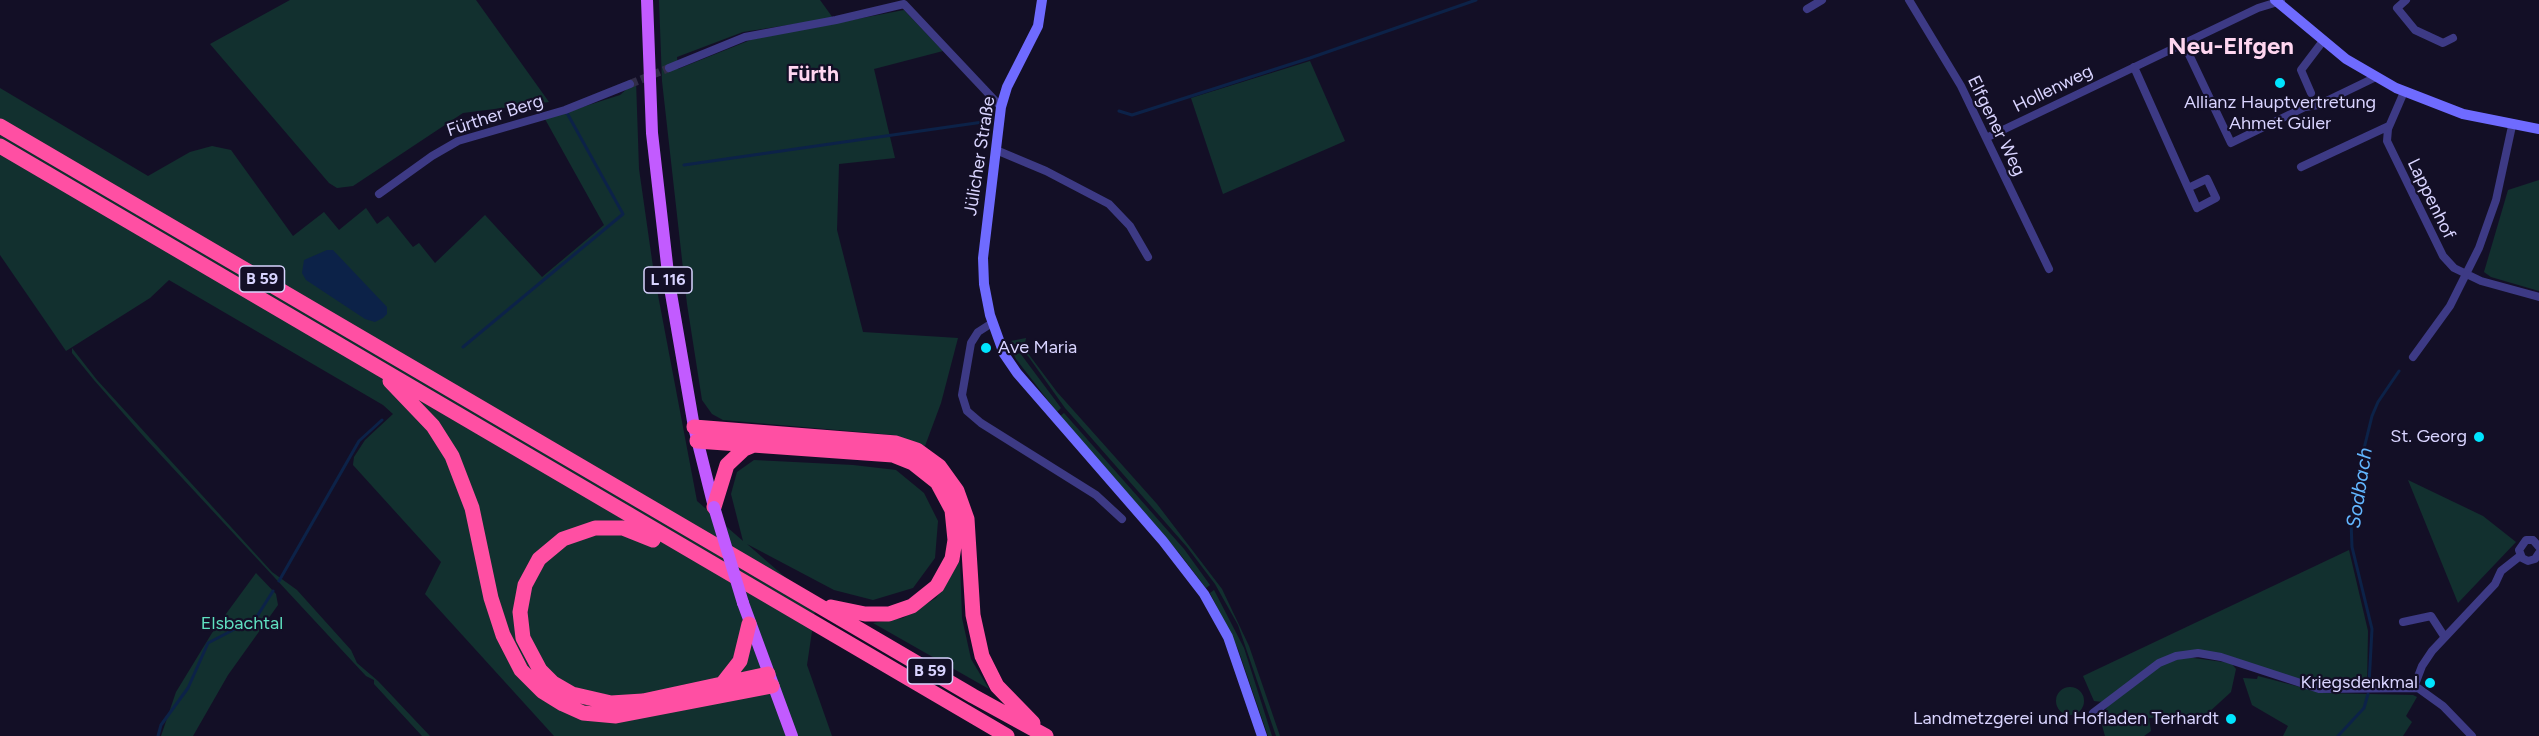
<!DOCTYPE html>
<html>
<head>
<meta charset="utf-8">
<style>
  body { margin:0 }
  canvas { display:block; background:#130f26 }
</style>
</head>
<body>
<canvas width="2539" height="736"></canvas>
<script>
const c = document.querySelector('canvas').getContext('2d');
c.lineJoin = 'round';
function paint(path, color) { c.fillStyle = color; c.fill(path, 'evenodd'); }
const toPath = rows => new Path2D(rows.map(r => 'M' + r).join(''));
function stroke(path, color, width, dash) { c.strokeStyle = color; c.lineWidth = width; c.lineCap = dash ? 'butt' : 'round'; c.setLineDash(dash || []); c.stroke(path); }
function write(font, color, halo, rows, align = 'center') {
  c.font = font + ' Figtree,sans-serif'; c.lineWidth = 4.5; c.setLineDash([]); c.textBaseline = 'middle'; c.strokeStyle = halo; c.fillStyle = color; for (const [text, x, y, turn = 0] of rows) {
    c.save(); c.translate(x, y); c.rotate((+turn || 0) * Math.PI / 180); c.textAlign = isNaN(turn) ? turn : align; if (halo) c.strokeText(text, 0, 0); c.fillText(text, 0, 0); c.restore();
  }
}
const green = toPath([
  [290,0,476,0,549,102,463,113,353,186,337,188,329,183,210,44],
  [659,0,820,0,833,18,743,32,677,57,678,69,753,39,904,10,943,51,874,69,895,158,839,164,837,230,863,332,958,338,941,403,925,446,894,435,723,420,712,414,702,400,687,304,662,81],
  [1310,61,1345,141,1223,194,1191,98],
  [636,81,639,169,654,274,697,501,743,541,731,494,737,472,754,460,853,465,896,470,924,493,938,521,935,558,913,588,873,600,834,590,747,544,816,604,807,665,832,736,554,736,425,594,441,562,353,465,354,457,365,440,393,414,383,405,169,280,150,298,66,351,0,255,0,88,148,176,190,152,212,146,231,150,293,236,324,212,339,230,366,208,377,224,388,216,413,247,419,243,435,263,485,215,542,277,604,225,545,119,620,95],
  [2539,180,2539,291,2491,277,2484,272,2508,190],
  [1026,338,1024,348,1057,392,1157,504,1222,589,1249,646,1280,736,1276,736,1238,625,1215,584,1187,547,1065,408,1028,356,1011,341],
  [72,348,97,380,272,572,297,590,351,650,357,663,378,681,430,736,422,736,374,684,374,680,366,676,145,438,94,380,72,353],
  [1020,353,1061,408,1057,412,1016,359,1014,355],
  [1064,413,1184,549,1210,585,1206,588,1180,554,1060,416],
  [2408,480,2483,516,2516,542,2458,603],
  [2349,550,2368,631,2367,686,2312,685,2229,656,2179,653,2103,702,2094,701,2083,676],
  [960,561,962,618,971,659,989,689,873,623,903,618,936,598],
  [256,573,276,594,278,605,228,675,193,736,161,736,176,692,212,633],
  [1214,590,1244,648,1272,736,1268,736,1238,649,1210,593],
  [2186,657,2231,663,2236,669,2231,692,2196,724,2187,715,2149,718,2151,731,2144,736,2105,736,2100,718,2110,703,2163,664],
  [2258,676,2323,693,2413,695,2417,697,2406,716,2412,722,2403,736,2283,736,2288,726,2252,705,2243,678,2257,679],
  '2056 701a14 14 0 1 1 28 0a14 14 0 1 1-28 0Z'
]);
const water = toPath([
  [327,250,333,250,387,307,387,314,383,318,375,322,365,319,306,280,302,273,304,260]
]);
const stream = toPath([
  [1119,111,1132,115,1310,58,1476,0],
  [684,165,983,122,992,117],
  [463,347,623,214,567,113],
  [279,581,359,441,382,420],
  [2369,684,2372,629,2352,547,2351,521,2359,469,2372,416,2378,402,2399,371],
  [158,736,161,725,188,688,208,643,256,618,273,591],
  [2338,736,2364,708,2368,694]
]);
const streetTunnel = toPath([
  [630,84,669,68]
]);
const street = toPath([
  [1909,0,1961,86,2049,269],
  [2406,0,2397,8,2415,30,2443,43,2453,38],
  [1807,9,1822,0],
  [2184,44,2231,143,2305,107,2318,105,2376,77],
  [2134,67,2197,208,2216,198,2207,179,2188,188],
  [669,68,745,37,836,20,904,4,1001,107],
  [2404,92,2388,129,2387,141,2443,256,2454,268,2481,281,2539,297],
  [2311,93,2301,70,2323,41],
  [1986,138,2258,8,2281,1],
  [996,150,1046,171,1109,204,1130,226,1148,257],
  [2301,167,2389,126],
  [379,194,432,156,458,141,565,110,630,84],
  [992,323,978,332,971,343,962,395,967,411,981,423,1096,495,1122,519],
  [2413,357,2450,306,2479,248,2496,200,2512,126],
  [2539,547,2533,540,2526,540,2519,550,2522,558,2528,561,2535,559,2539,553],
  [2403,622,2431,616,2444,636],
  [2414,687,2422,666,2432,651,2495,584,2501,571,2520,556],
  [2093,713,2159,663,2176,656,2198,653,2221,657,2319,689,2418,688,2443,706,2472,736]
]);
const secondary = toPath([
  [1042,0,1038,26,1007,87,1001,107,983,258,984,284,990,315,1004,354,1017,373,1163,541,1204,594,1228,637,1262,736],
  [2275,0,2346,59,2396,88,2463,114,2539,129]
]);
const primary = toPath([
  [647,0,652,133,669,282,694,427,714,507],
  [743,603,792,736]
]);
const highway = toPath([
  [0,126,973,696,1046,736],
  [0,146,1007,736],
  [390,381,433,426,452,456,472,508,491,598,503,635,521,670,542,691,563,704,583,713,616,716,772,686],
  [694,427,896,443,917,450,939,466,957,491,967,519,973,615,982,656,997,686,1033,723],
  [697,441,893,455,913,463,937,482,952,510,955,540,952,559,937,586,912,606,889,614,865,614,831,607],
  [714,507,727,465,744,449,756,444],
  [653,540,623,528,595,528,563,539,539,559,525,585,520,612,523,638,540,670,553,683,572,694,611,703,643,701,768,674],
  [722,684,740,661,749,624]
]);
const primaryBridge = toPath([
  [714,507,743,603]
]);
const markers = [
  [2280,83,6,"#00e5ff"],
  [986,348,6,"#00e5ff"],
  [2479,437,6,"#00e5ff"],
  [2430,683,6,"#00e5ff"],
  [2231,719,6,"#00e5ff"]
];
const shields = [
  [262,279,45],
  [668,280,48],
  [930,671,45]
];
const shieldNames = [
  ["B 59",262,279],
  ["L 116",668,280],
  ["B 59",930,671]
];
const streetNames = [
  ["Hollenweg",2053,89,-26],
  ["Fürther Berg",495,116,-18],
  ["Elfgener Weg",1996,126,64],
  ["Jülicher Straße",980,156,-81],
  ["Lappenhof",2431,199,64]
];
const poiNames = [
  ["Allianz Hauptvertretung",2280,103,"center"],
  ["Ahmet Güler",2280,124,"center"],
  ["Ave Maria",998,348,"left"],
  ["St. Georg",2467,437],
  ["Kriegsdenkmal",2418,683],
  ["Landmetzgerei und Hofladen Terhardt",2219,719]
];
const parkNames = [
  ["Elsbachtal",242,624]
];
const waterNames = [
  ["Sodbach",2360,488,-81]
];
const quarterNames = [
  ["Fürth",813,75]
];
const districtNames = [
  ["Neu-Elfgen",2231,47]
];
paint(green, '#12302f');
paint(water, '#0c2248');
stroke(stream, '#0c2248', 3);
stroke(streetTunnel, '#312d47', 8, [8, 4]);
stroke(street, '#3d3a85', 8);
stroke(secondary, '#6f6bff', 10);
stroke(primary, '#c25bff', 12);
stroke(highway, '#ff4fa3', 15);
stroke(primaryBridge, '#c25bff', 12);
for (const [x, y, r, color] of markers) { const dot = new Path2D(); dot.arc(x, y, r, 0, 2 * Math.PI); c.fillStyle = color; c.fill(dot); stroke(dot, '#130f26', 2); }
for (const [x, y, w] of shields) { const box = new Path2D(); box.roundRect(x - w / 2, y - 13, w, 26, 4.5); c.fillStyle = '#130f26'; c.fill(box); stroke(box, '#d9d4ff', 1.5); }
write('bold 16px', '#d9d4ff', null, shieldNames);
write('18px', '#d9d4ff', '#130f26', streetNames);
write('18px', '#d9d4ff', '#130f26', poiNames, 'right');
write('18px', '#5fe0c0', '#130f26', parkNames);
write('italic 20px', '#62b6ff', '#130f26', waterNames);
write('bold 21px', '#ffd6f0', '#130f26', quarterNames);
write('bold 24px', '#ffd6f0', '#130f26', districtNames);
</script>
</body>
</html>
